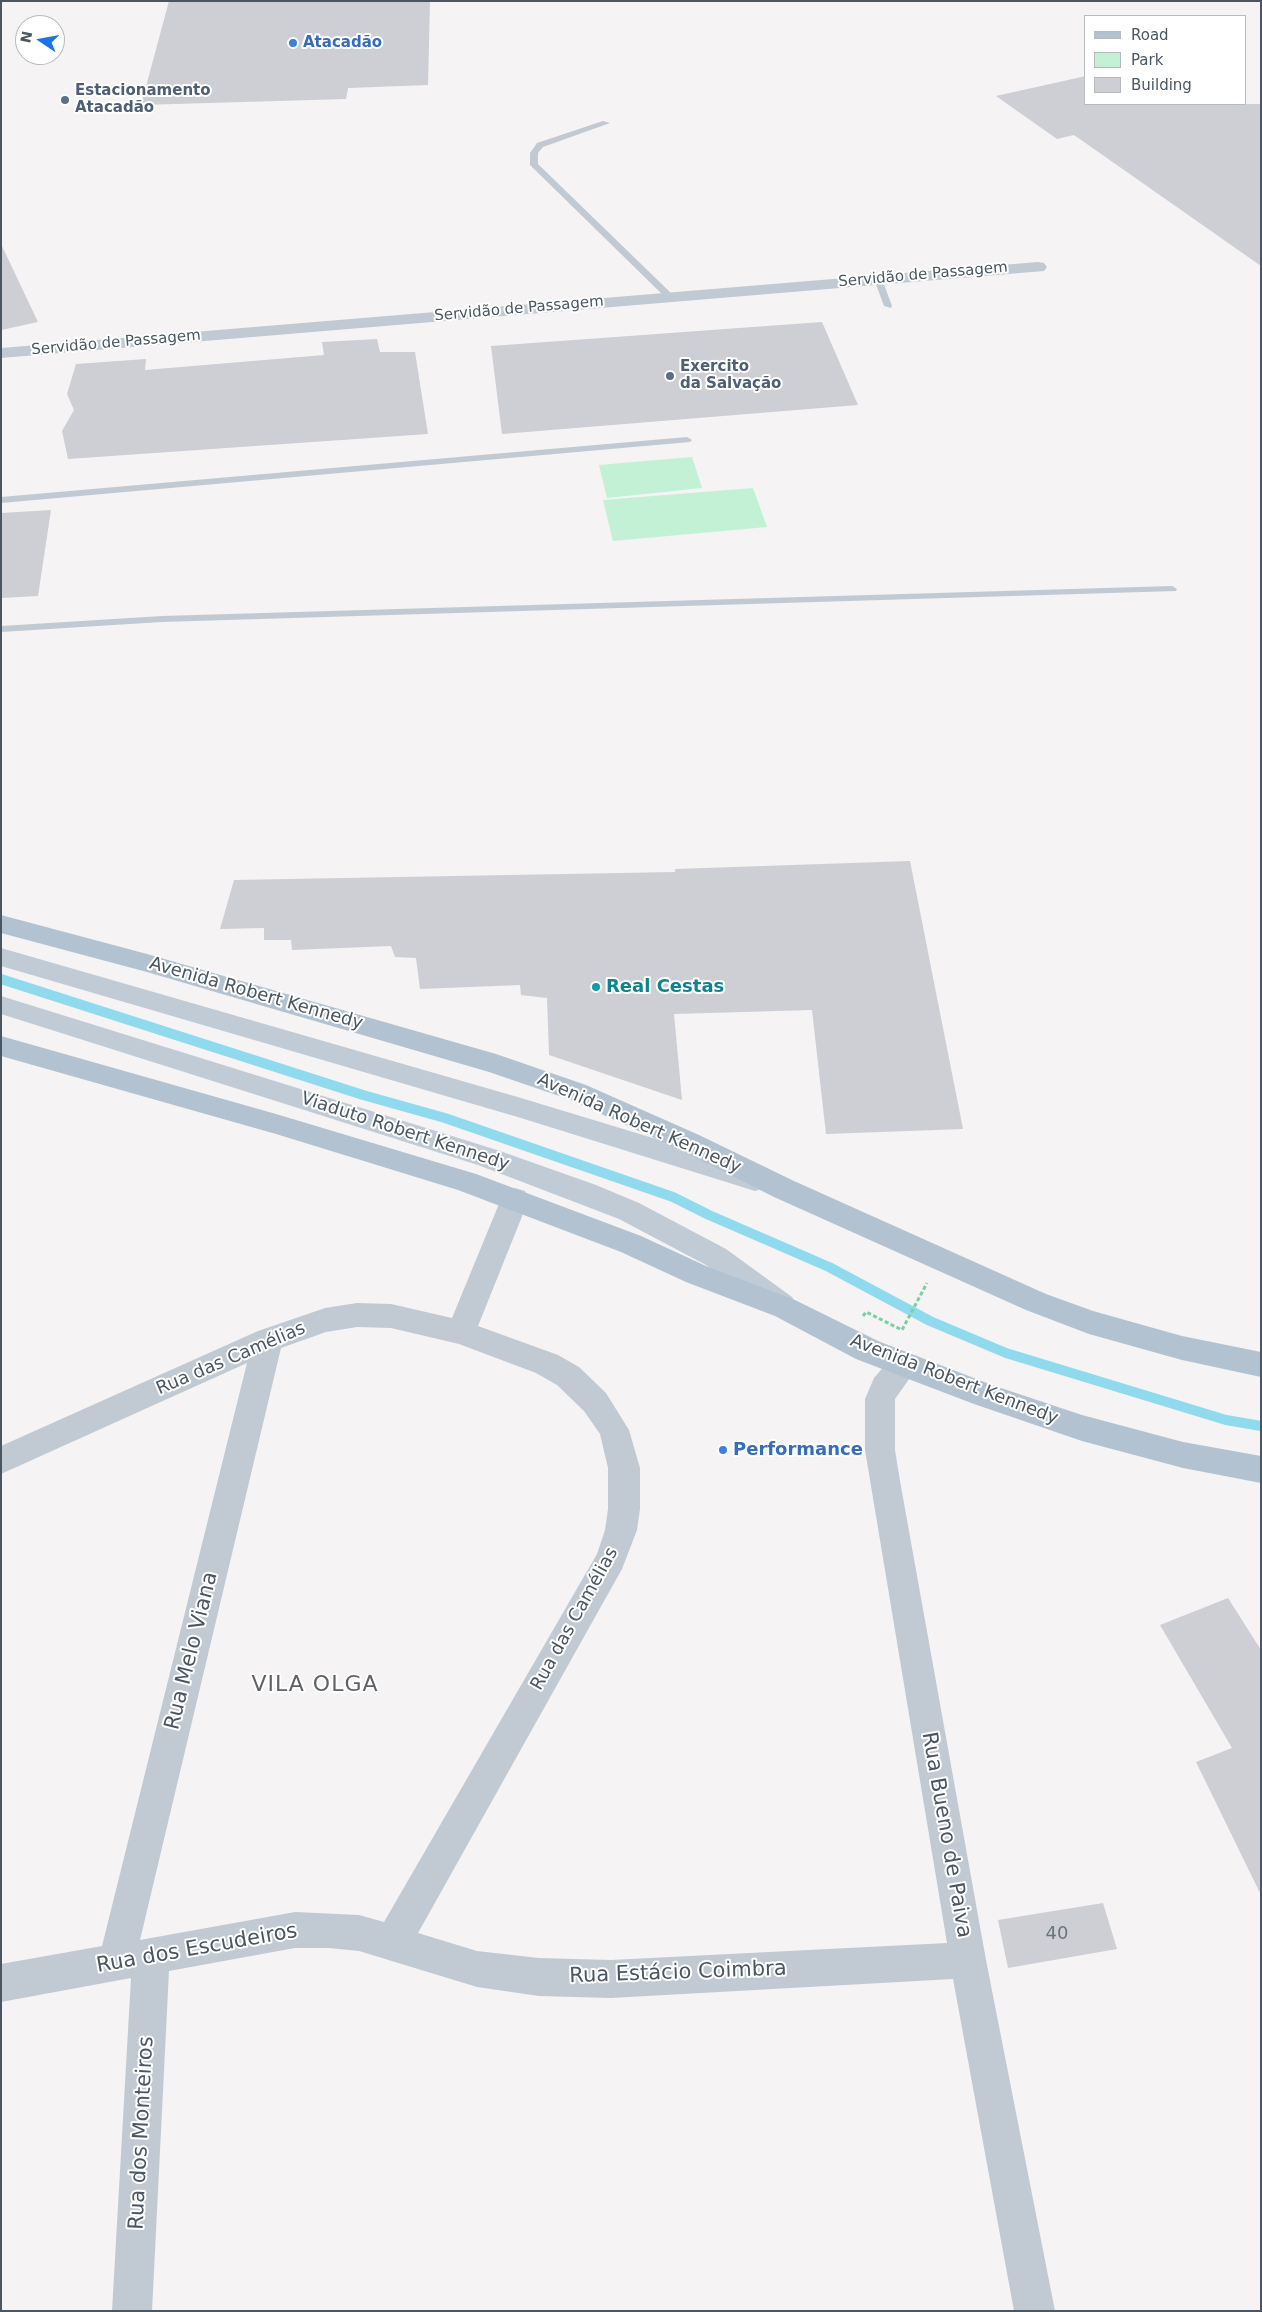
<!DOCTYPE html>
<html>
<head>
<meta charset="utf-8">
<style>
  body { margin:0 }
  #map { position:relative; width:1262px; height:2312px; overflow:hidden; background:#f5f3f3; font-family:"DejaVu Sans",sans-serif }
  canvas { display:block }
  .frame { position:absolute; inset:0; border:2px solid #4a5661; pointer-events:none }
  .legend { position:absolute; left:1084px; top:15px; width:162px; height:90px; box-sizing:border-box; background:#fff; border:1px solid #b7bbc0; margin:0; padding:6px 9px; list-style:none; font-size:15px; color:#4a5661 }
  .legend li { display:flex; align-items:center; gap:10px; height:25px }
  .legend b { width:25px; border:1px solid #b7bbc0 }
  .north { position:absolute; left:15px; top:15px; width:50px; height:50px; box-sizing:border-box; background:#fff; border:1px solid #b7bbc0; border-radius:50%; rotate:282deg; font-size:14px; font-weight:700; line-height:20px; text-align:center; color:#4a5661 }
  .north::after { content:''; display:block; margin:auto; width:18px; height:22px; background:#1a73e8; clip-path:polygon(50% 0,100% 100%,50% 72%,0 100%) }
</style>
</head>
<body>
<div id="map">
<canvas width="1262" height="2312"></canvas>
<div class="frame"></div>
<ul class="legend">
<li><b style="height:6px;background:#b3c2d1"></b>Road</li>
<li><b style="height:14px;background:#c3f1d5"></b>Park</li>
<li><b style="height:14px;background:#cdcfd5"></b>Building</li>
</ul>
<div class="north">N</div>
</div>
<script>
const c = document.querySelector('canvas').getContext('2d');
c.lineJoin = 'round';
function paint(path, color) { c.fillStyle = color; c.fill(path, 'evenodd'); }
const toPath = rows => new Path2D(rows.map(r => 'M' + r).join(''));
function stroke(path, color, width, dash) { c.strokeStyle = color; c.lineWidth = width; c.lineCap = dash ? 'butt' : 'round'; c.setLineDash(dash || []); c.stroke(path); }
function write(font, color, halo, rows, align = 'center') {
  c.font = font + ' "DejaVu Sans",sans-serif'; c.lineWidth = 4; c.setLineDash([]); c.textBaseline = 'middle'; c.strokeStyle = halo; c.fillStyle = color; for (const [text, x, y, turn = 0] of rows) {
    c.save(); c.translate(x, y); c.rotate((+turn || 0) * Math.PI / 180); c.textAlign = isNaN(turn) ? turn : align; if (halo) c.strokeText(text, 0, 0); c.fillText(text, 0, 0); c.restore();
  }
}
const green = toPath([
  [692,457,702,488,607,498,599,465],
  [753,488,767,527,613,541,603,500]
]);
const stream = toPath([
  [1,979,363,1095,445,1118,673,1197,709,1215,829,1267,930,1321,1006,1353,1226,1420,1261,1426]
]);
const building = toPath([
  [169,1,430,1,428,85,348,88,346,99,141,105],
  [1086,76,1086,104,1261,104,1261,266,1074,135,1057,139,996,96],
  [1,244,38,322,1,330],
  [822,322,858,405,502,434,491,346],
  [377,339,380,352,415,352,428,434,68,459,62,431,74,410,67,394,76,364,146,359,145,370,324,355,322,342],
  [51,510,38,596,1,598,1,513],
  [910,861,963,1129,826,1134,812,1010,674,1014,682,1100,549,1055,547,998,521,995,520,985,420,989,416,958,395,957,391,946,292,950,291,940,264,940,264,928,220,929,234,880,675,872,675,869],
  [1228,1598,1261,1650,1261,1895,1196,1762,1232,1748,1160,1625],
  [1103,1903,1117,1949,1008,1968,998,1920]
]);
const path = toPath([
  [863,1316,866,1312,902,1330,927,1283]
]);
const service = toPath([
  [603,121,610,123,543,147,538,153,538,164,673,295,673,299,667,299,530,165,530,153,537,143,603,121],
  [878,276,882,279,892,306,891,308,884,306,874,279,878,276],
  [687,437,692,440,690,442,1,503,1,497,687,437],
  [1172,586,1177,589,1176,591,162,622,1,632,1,626,162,616,1172,586]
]);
const minor = toPath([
  [1038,262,1044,263,1047,267,1044,271,1,358,1,348,1038,262],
  [515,1188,525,1191,529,1199,478,1326,558,1355,579,1367,606,1393,629,1430,640,1468,640,1509,637,1530,622,1569,418,1933,477,1951,539,1958,611,1960,947,1943,865,1450,865,1399,874,1378,893,1356,904,1353,915,1356,919,1365,895,1399,895,1450,900,1481,986,1960,1055,2311,1014,2311,953,1979,611,1998,539,1996,477,1987,359,1951,329,1948,295,1948,169,1971,152,2311,112,2311,131,1978,1,2002,1,1964,102,1946,247,1363,1,1474,1,1446,258,1331,325,1308,357,1303,391,1304,452,1318,501,1199,505,1191,515,1188],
  [357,1327,391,1328,459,1344,536,1373,557,1385,584,1411,600,1434,608,1468,608,1509,605,1530,597,1554,384,1922,359,1915,295,1912,140,1940,281,1348,326,1332,357,1327]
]);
const secondary = toPath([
  [1,948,521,1098,765,1172,769,1180,765,1188,755,1191,521,1118,1,966,1,948],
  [1,996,497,1150,596,1185,639,1203,726,1249,792,1297,797,1305,792,1313,782,1317,772,1313,706,1265,619,1219,478,1165,1,1014,1,996]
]);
const primary = toPath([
  [1,915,147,954,496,1054,586,1085,699,1135,794,1181,1046,1294,1093,1311,1182,1336,1261,1352,1261,1377,1182,1360,1089,1334,1026,1310,774,1197,679,1149,568,1099,489,1072,147,972,1,933,1,915],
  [1,1036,276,1114,476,1174,641,1236,706,1266,795,1300,878,1341,992,1385,1082,1415,1183,1442,1261,1456,1261,1483,1183,1468,1082,1441,974,1404,856,1359,775,1316,686,1282,621,1252,458,1190,276,1134,1,1056,1,1036]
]);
const markers = [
  [293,43,5,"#3f7fe0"],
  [65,100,5,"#5c6f8a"],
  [670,376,5,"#5c6f8a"],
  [596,987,5,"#0f9aa8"],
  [723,1450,5,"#3f7fe0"]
];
const farShopnames = [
  ["Atacadão",303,43]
];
const farServicenames = [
  ["Estacionamento",75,91],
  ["Atacadão",75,108],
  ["Exercito",680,367],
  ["da Salvação",680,384]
];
const farStreetnames = [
  ["Servidão de Passagem",923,275,-5],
  ["Servidão de Passagem",519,309,-5],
  ["Servidão de Passagem",116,343,-5]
];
const cultureNames = [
  ["Real Cestas",606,987]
];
const streetNames = [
  ["Avenida Robert Kennedy",256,994,16],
  ["Avenida Robert Kennedy",639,1124,24],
  ["Viaduto Robert Kennedy",405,1132,18],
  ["Rua das Camélias",231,1359,-23],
  ["Avenida Robert Kennedy",954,1380,21],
  ["Rua das Camélias",575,1619,-61]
];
const shopNames = [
  ["Performance",733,1450]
];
const nearNumbernames = [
  ["40",1057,1934]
];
const nearStreetnames = [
  ["Rua Melo Viana",192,1651,-76],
  ["Rua Bueno de Paiva",946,1835,80],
  ["Rua dos Escudeiros",197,1949,-10],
  ["Rua Estácio Coimbra",678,1973,-2],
  ["Rua dos Monteiros",142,2133,-87]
];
const nearNeighbourhoodnames = [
  ["VILA OLGA",315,1685]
];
paint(green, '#c3f1d5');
stroke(stream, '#90daee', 10);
paint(building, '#cdcfd5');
stroke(path, '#7ad0a6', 3, [4, 2.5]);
paint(service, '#c1cad2');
paint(minor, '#c1cad2');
paint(secondary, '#c1cbd6');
paint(primary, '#b3c2d1');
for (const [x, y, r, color] of markers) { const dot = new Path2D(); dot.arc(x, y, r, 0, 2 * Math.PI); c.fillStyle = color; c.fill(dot); stroke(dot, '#fff', 2); }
write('bold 15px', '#366cbe', '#fff', farShopnames, 'left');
write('bold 15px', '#4e5e75', '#fff', farServicenames, 'left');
write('15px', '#4a5661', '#fff', farStreetnames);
write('bold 18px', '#0d838f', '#fff', cultureNames, 'left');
write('18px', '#4a5661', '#fff', streetNames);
write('bold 18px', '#366cbe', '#fff', shopNames, 'left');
write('18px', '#6b747e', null, nearNumbernames);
write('21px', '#4a5661', '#fff', nearStreetnames);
c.letterSpacing = '1px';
write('22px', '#5f6368', '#fff', nearNeighbourhoodnames);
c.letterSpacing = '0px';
</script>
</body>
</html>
